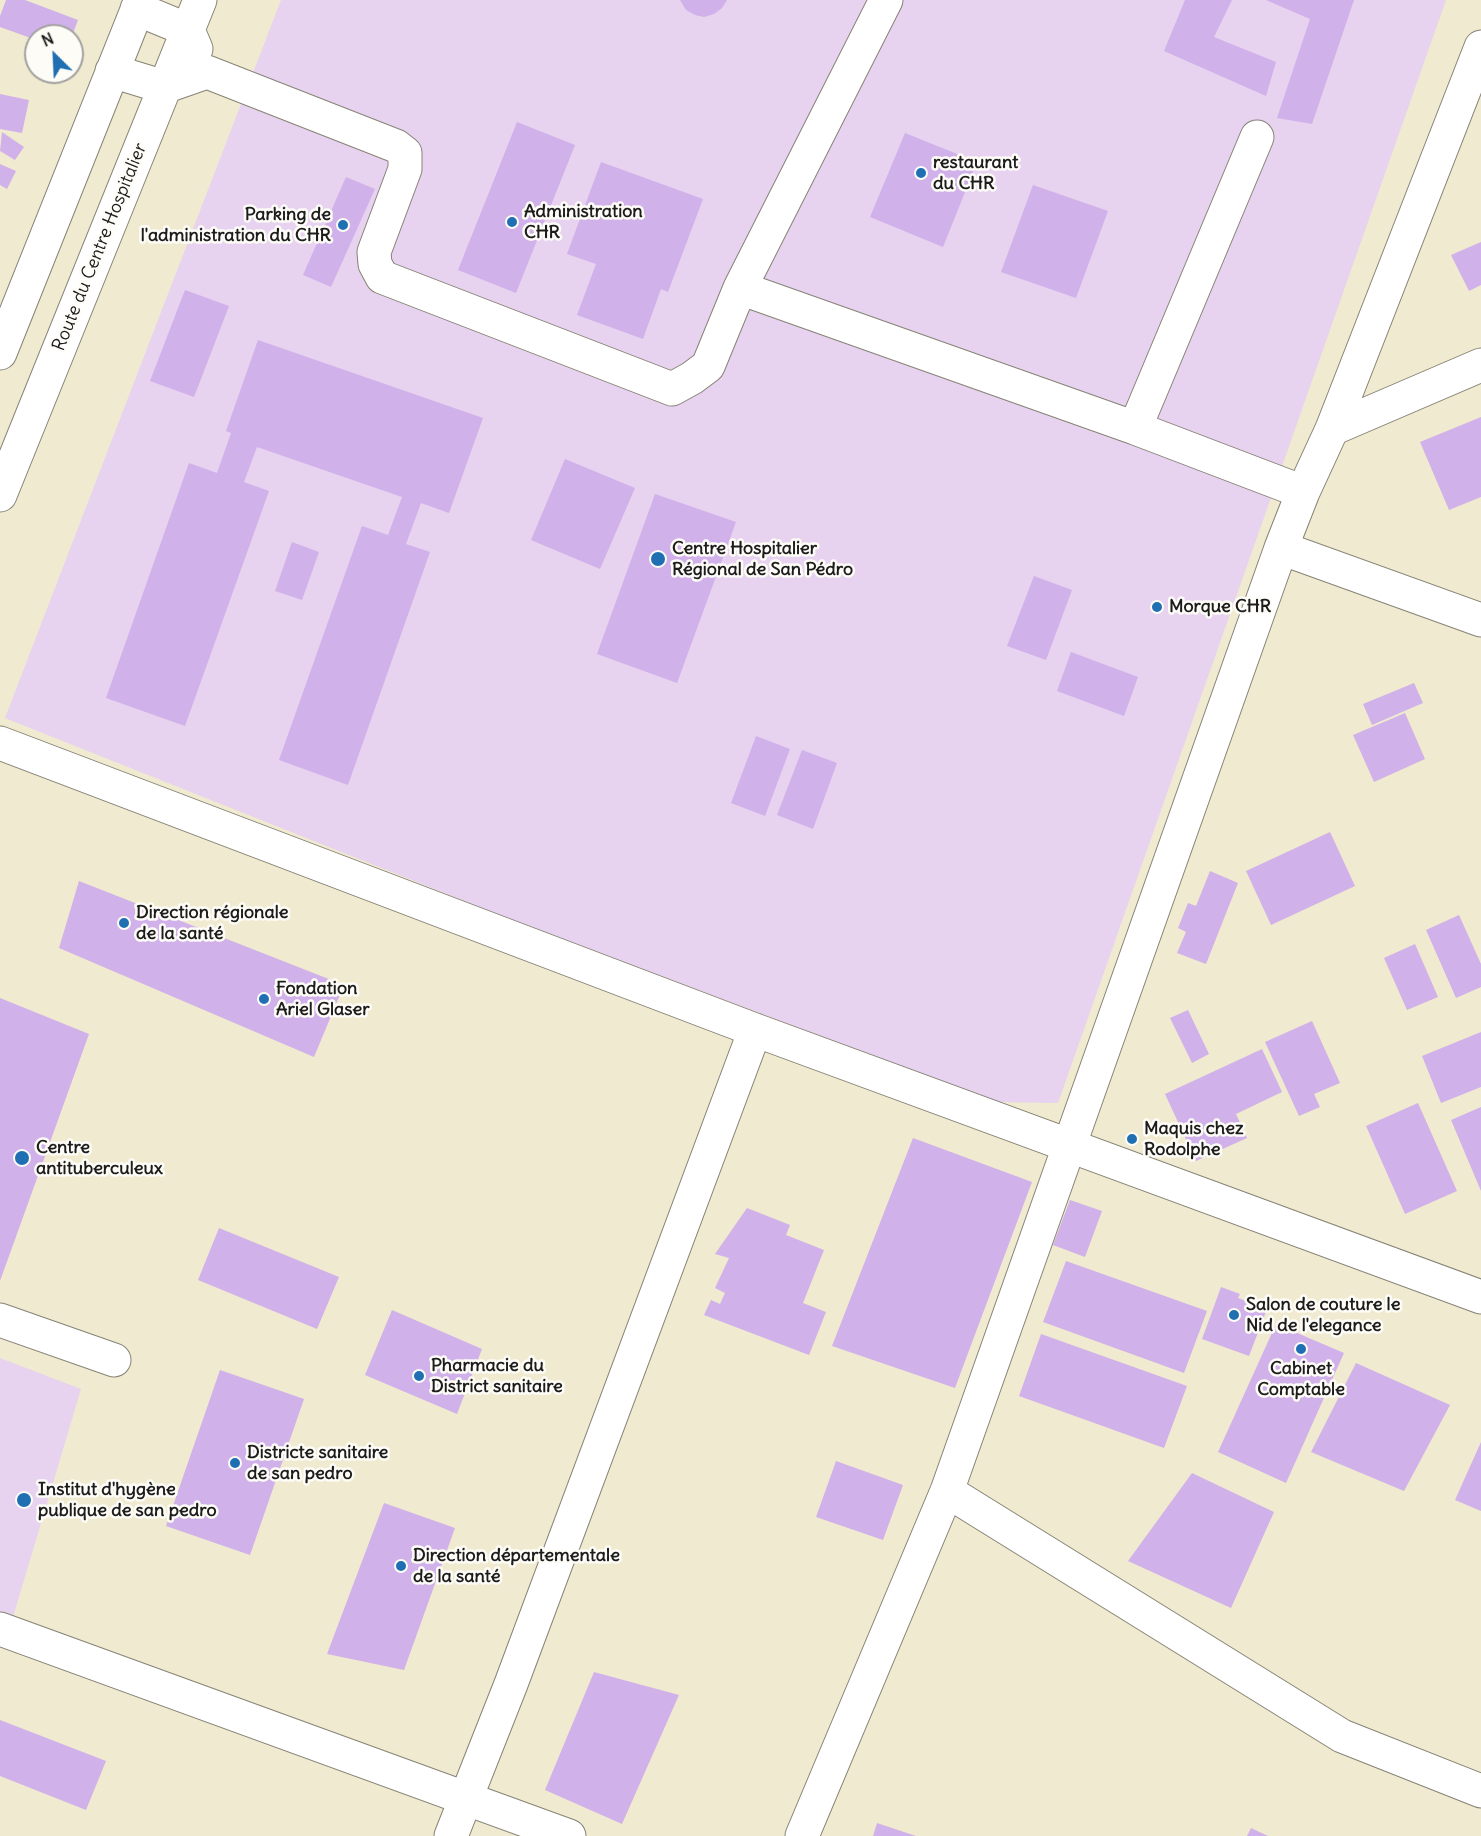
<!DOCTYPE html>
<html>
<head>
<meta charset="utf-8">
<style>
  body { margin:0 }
  #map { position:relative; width:1481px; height:1836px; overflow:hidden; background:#f0ead0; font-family:Delius,sans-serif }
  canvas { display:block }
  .north { position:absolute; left:24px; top:24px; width:60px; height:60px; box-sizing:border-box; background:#fdfcf7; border:2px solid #a3a29f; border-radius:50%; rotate:336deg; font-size:16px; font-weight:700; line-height:24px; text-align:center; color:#1c1c1c }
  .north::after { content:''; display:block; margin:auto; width:21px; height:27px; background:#1f6fb2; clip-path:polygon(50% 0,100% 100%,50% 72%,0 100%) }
</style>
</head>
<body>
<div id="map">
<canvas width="1481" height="1836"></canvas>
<div class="north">N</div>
</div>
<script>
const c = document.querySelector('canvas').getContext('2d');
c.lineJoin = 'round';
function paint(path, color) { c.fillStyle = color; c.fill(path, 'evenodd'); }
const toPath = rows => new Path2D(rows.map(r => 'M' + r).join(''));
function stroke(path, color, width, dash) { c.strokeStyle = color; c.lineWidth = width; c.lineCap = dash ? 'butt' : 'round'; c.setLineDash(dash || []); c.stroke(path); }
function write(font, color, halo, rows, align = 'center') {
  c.font = font + ' Delius,sans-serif'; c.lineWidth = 5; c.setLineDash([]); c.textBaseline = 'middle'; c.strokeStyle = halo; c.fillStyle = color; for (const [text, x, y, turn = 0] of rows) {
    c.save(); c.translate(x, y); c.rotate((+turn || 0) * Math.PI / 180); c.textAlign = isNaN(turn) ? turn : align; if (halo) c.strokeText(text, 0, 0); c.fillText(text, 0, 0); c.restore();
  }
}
const built = toPath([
  [281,0,1446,0,1058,1103,995,1102,497,914,5,718],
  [0,1358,81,1389,13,1617,0,1612]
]);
const building = toPath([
  [6,0,25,0,78,20,72,36,64,36,55,33,54,36,36,36,36,40,0,27,0,16],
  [680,0,727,0,722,8,714,14,704,17,695,15,686,10],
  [1185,0,1232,0,1214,37,1276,62,1266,96,1164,51],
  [1266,0,1354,0,1312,124,1277,118,1310,19],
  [0,94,29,100,22,133,0,129],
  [517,122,575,145,516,293,458,270],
  [2,132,24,147,15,160,0,151],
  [905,133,977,162,943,247,870,217],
  [601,162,703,199,668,292,661,289,643,339,577,315,596,264,567,254],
  [0,164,16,171,7,189,0,185],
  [346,177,375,189,331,287,303,275],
  [1033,185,1108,211,1076,298,1001,272],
  [1481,242,1481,285,1469,291,1451,255],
  [185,290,229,306,194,397,150,381],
  [258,340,483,418,449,513,421,503,406,544,430,552,348,785,279,760,362,526,388,535,402,497,257,447,244,482,269,491,185,726,106,698,189,463,217,473,231,433,226,431],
  [1481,417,1481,497,1449,510,1420,442],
  [565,459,635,488,600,569,531,540],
  [655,494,736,522,677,683,597,654],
  [292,542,319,552,302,600,275,591],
  [1034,576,1072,590,1046,660,1007,646],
  [1071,652,1138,677,1124,716,1057,691],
  [1414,683,1423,703,1372,725,1363,704],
  [1405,713,1425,759,1374,782,1353,735],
  [756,736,790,749,765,816,731,803],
  [802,750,837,763,813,829,777,815],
  [1330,832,1355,886,1271,925,1246,871],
  [1210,871,1238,883,1206,964,1177,953,1186,932,1178,928,1188,903,1196,906],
  [79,881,344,985,314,1057,59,948],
  [1459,915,1481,964,1481,987,1456,998,1426,930],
  [1415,944,1438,997,1407,1010,1384,958],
  [0,998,89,1034,0,1281],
  [1188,1010,1209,1054,1192,1063,1170,1018],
  [1312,1021,1340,1083,1314,1094,1320,1107,1299,1116,1265,1042],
  [1481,1032,1481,1087,1441,1103,1422,1056],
  [1262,1049,1282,1092,1236,1114,1247,1138,1196,1161,1165,1094],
  [1418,1103,1457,1191,1405,1214,1366,1126],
  [1481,1107,1481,1191,1451,1120],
  [913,1138,1032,1182,955,1388,832,1346],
  [1070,1200,1102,1211,1085,1257,1053,1245],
  [747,1208,790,1225,786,1235,824,1250,803,1303,826,1312,809,1355,704,1315,711,1300,720,1304,725,1293,715,1288,729,1258,715,1254],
  [219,1228,339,1277,317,1329,198,1280],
  [1066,1261,1207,1311,1184,1373,1043,1322],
  [1221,1287,1240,1294,1238,1298,1267,1309,1249,1356,1202,1339],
  [392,1310,482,1349,457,1414,365,1375],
  [1276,1324,1344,1353,1286,1483,1218,1452],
  [1041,1334,1187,1386,1164,1448,1019,1396],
  [1356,1363,1450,1405,1404,1491,1311,1452],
  [220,1370,304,1399,250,1555,166,1526],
  [1481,1442,1481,1511,1455,1500],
  [836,1461,903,1485,883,1540,816,1517],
  [1192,1473,1274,1512,1231,1608,1128,1561],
  [384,1503,455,1528,404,1670,327,1654],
  [594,1672,679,1695,622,1824,545,1790],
  [0,1720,106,1761,86,1810,0,1776],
  [877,1823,916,1836,873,1836],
  [1251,1828,1268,1836,1247,1836]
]);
const minor = toPath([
  [137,9,188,30,196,49],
  [112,71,164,87,207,72,396,146,405,153,405,169,374,252,375,264,382,277,672,389,692,378,708,366,740,288,886,0],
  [740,288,1135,428,1303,492],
  [0,353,141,0],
  [1135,428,1257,137],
  [1332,429,1481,365],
  [0,495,200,0],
  [1281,548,1481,620],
  [0,743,755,1030,1481,1297],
  [0,1320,114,1360],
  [947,1491,1342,1736,1481,1791],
  [0,1629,569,1836],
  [451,1836,511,1684,755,1030],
  [802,1836,947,1491,1281,548,1303,492,1332,429,1481,47]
]);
const markers = [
  [921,173,6,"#1f6fb2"],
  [512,222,6,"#1f6fb2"],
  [343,225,6,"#1f6fb2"],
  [658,559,8,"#1f6fb2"],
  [1157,607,6,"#1f6fb2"],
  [124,923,6,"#1f6fb2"],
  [264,999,6,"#1f6fb2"],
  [1132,1139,6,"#1f6fb2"],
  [22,1158,8,"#1f6fb2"],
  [1234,1315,6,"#1f6fb2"],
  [1301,1349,6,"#1f6fb2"],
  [419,1376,6,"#1f6fb2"],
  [235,1463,6,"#1f6fb2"],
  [24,1500,8,"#1f6fb2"],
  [401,1566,6,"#1f6fb2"]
];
const poiNames = [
  ["restaurant",933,163],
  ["du CHR",933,184],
  ["Administration",524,212],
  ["CHR",524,233],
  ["Parking de",331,215,"right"],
  ["l'administration du CHR",331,236,"right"],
  ["Centre Hospitalier",672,549],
  ["Régional de San Pédro",672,570],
  ["Morque CHR",1169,607],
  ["Direction régionale",136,913],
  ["de la santé",136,934],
  ["Fondation",276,989],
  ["Ariel Glaser",276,1010],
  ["Maquis chez",1144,1129],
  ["Rodolphe",1144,1150],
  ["Centre",36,1148],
  ["antituberculeux",36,1169],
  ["Salon de couture le",1246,1305],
  ["Nid de l'elegance",1246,1326],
  ["Pharmacie du",431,1366],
  ["District sanitaire",431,1387],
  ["Cabinet",1301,1369,"center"],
  ["Comptable",1301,1390,"center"],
  ["Districte sanitaire",247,1453],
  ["de san pedro",247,1474],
  ["Institut d'hygène",38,1490],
  ["publique de san pedro",38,1511],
  ["Direction départementale",413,1556],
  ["de la santé",413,1577]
];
const streetNames = [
  ["Route du Centre Hospitalier",100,247,-68]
];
paint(built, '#e7d2ef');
paint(building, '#d0b1e9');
stroke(minor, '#868376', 35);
stroke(minor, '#fff', 33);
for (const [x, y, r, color] of markers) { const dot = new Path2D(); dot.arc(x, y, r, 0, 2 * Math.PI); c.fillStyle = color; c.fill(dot); stroke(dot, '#fdfcf7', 2); }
write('bold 18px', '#1c1c1c', '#fdfcf7', poiNames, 'left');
write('18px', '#1c1c1c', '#fdfcf7', streetNames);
</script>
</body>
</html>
